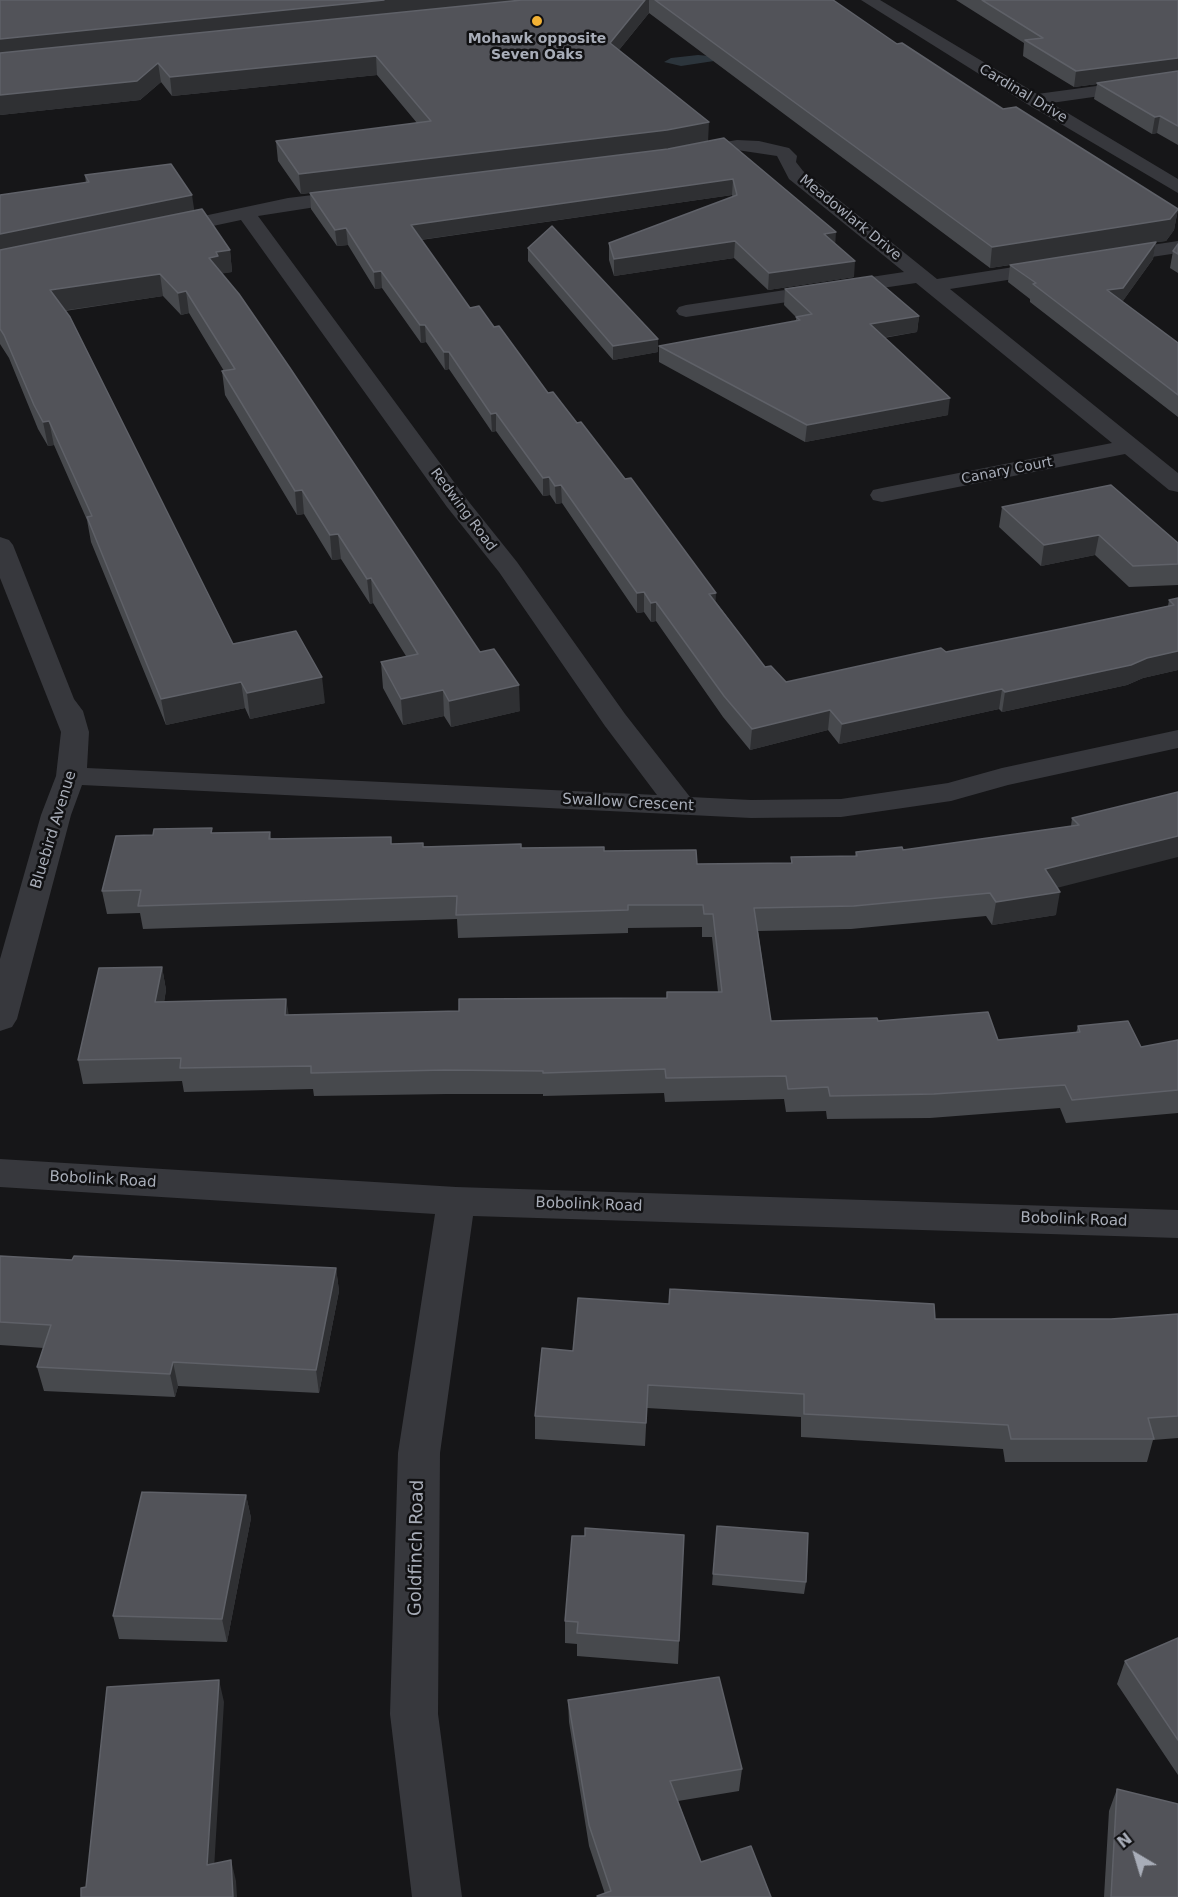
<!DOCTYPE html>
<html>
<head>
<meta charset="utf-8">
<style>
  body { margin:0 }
  #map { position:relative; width:1178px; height:1897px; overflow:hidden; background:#161618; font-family:"DejaVu Sans",sans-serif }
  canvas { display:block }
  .north { position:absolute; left:1106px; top:1825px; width:60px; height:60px; -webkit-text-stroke:4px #111113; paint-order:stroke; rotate:322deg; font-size:16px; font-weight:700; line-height:24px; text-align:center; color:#a8adb8 }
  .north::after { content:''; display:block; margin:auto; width:21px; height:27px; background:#a8adb8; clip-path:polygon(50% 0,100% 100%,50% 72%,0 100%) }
</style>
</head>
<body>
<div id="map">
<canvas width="1178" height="1897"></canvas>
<div class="north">N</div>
</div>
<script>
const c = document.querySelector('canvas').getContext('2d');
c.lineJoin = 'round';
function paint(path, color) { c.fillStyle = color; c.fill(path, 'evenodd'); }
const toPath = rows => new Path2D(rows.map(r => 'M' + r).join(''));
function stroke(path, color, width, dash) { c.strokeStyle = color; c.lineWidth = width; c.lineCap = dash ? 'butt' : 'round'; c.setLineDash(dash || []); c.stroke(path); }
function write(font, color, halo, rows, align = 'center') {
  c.font = font + ' "DejaVu Sans",sans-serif'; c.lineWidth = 5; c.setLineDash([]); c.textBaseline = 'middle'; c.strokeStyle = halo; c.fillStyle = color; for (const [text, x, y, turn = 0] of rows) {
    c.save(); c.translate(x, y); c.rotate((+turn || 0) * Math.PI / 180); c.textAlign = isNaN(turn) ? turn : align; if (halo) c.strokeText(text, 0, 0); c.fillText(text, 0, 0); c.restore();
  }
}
const water = toPath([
  [698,55,709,56,714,61,681,66,664,62,671,58]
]);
const minor = toPath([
  [861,0,880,0,1037,94,1178,75,1178,85,1051,103,1178,179,1178,193,1027,104,861,0],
  [737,140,759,141,789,148,797,156,796,162,803,171,937,279,1052,261,1059,263,1062,267,1059,271,1052,273,950,289,1178,473,1178,492,1169,490,1125,454,882,502,873,500,870,495,873,490,882,488,1112,443,916,283,686,317,679,315,676,311,679,307,686,305,904,272,789,179,777,156,737,150,688,158,679,153,688,148,737,140],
  [354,190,363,196,361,200,258,216,465,497,517,562,625,714,690,797,751,800,841,799,948,783,1002,768,1178,730,1178,748,1008,785,951,801,841,817,751,818,82,785,71,815,17,1019,12,1027,0,1031,0,959,41,815,56,776,61,732,0,578,0,537,9,540,13,545,74,699,83,711,89,732,87,768,657,795,605,726,499,572,447,507,241,220,166,236,156,230,166,224,288,198,354,190],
  [1178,241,1178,253,1112,263,1105,261,1102,257,1105,253,1112,251,1178,241],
  [0,1159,456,1187,1178,1210,1178,1238,473,1216,440,1453,438,1714,462,1897,412,1897,390,1714,398,1453,435,1214,0,1187,0,1159]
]);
const wall = toPath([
  [0,0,833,0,897,44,1003,109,1178,209,1174,230,1166,241,1156,242,1153,259,1122,302,1178,343,1178,417,1030,302,1030,299,1008,282,1010,265,990,268,649,13,619,50,708,141,835,244,854,277,768,290,734,258,614,276,609,260,609,243,733,197,732,195,421,240,470,308,494,327,548,393,716,602,765,667,786,682,946,652,1060,629,1168,606,1169,600,1178,598,1178,670,1143,678,1127,685,1002,712,999,709,839,744,828,730,750,750,723,717,656,621,651,622,644,612,637,613,562,503,556,504,550,495,543,496,496,431,492,432,449,369,445,370,426,342,421,343,382,288,375,289,348,245,337,246,311,209,310,193,361,187,301,194,278,161,276,141,417,123,377,75,172,96,161,82,140,100,0,115],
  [956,0,1178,0,1178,145,1157,133,1152,134,1094,99,1097,84,1074,87,1023,56,1024,43],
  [85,175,194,210,230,250,232,272,222,273,520,711,451,727,444,716,403,725,383,688,381,662,406,656,373,603,370,604,341,559,332,560,304,514,297,515,225,395,222,371,224,371,189,313,181,315,163,296,65,311,233,644,325,703,250,719,245,708,166,725,91,542,87,520,54,445,48,446,38,429,9,358,0,344,0,195,86,183],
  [1178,244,1178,273,1170,268,1173,251],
  [528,248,658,339,658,352,613,360,528,261],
  [785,289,919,316,917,332,884,338,948,415,805,442,659,362,659,346,796,321,796,317,784,305],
  [1002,507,1178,543,1178,585,1129,587,1095,555,1041,566,999,527],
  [1178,792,1057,887,1056,915,992,925,986,916,851,929,758,931,771,1021,878,1021,998,1040,1076,1033,1078,1026,1141,1047,1178,1040,1178,1113,1066,1123,1060,1108,930,1118,827,1119,826,1111,786,1112,784,1099,665,1102,664,1093,543,1096,543,1094,447,1094,314,1096,313,1089,184,1092,182,1081,83,1084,78,1060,162,967,166,990,164,1002,286,999,288,1015,459,1011,667,998,667,992,718,992,712,937,702,937,702,927,628,928,628,933,458,938,457,919,143,929,140,913,107,914,102,891,153,835,270,832,271,838,423,846,604,851,697,864,791,863,791,857,855,856,856,852,903,850,1071,826,1072,818],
  [0,1256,72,1260,336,1268,339,1291,319,1393,178,1386,175,1397,44,1391,37,1367,44,1348,0,1345],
  [1178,1314,1178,1438,1153,1440,1147,1462,1005,1462,1003,1449,801,1437,801,1417,647,1408,645,1446,535,1439,535,1416,573,1351,935,1319,1111,1319],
  [246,1495,251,1518,227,1642,119,1639,113,1616],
  [717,1526,806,1582,804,1594,712,1585],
  [684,1535,678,1664,577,1656,577,1644,565,1643,565,1621,585,1536],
  [1178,1638,1178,1775,1117,1684,1125,1661],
  [568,1700,742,1769,739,1791,678,1801,701,1862,605,1894,589,1846,569,1722],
  [1117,1789,1178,1897,1104,1897,1109,1811]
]);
const shadedWall = toPath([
  [384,0,558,0,0,58,0,39],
  [645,0,649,0,649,13,610,61,610,43],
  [376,56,377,75,172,96,170,77],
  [1178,58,1178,74,1097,83,1097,84,1074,87,1076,71],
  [158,63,161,82,140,100,0,115,0,95],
  [1160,116,1157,133,1152,134,1155,117],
  [709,122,708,142,667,150,301,194,299,174],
  [733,179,732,195,412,241,411,225],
  [192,195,195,215,0,257,0,234],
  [1178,209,1174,230,1166,241,1156,242,1153,259,1120,305,1107,290,1156,242,990,268,992,247],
  [346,228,348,245,337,246,335,230],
  [836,232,835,248,824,234],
  [735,241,734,258,614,276,614,259],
  [230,250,232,272,220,274,209,258,216,252],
  [855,261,854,277,768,290,769,273],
  [381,271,382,288,375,289,374,272],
  [160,274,163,296,54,312,50,290],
  [186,291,189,313,181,315,178,293],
  [919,316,917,332,868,340,870,324],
  [420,325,425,325,426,342,421,343],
  [658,339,658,352,613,360,613,346],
  [444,352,449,352,449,369,445,370],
  [950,398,948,415,805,442,807,425],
  [496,413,496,431,492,432,491,414],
  [49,421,54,445,48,446,43,422],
  [549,477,550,495,543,496,543,478],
  [561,485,562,503,556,504,555,486],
  [302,490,304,514,297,515,295,491],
  [338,534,341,559,332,560,330,535],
  [1099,535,1095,555,1041,566,1044,545],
  [371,578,373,603,370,604,367,579],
  [644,592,644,612,637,613,637,593],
  [716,593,715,612,709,594],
  [656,602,656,621,651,622,651,603],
  [1178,651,1178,670,1143,678,1127,685,1002,712,1005,692],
  [322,677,325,703,250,719,247,693],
  [241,682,245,708,166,725,161,699],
  [519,685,520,711,451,727,449,701],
  [1002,689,999,709,839,744,842,724],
  [443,690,444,716,403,725,401,699],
  [830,710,828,730,750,750,752,729],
  [1178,836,1178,857,1041,892,1045,869],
  [1060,892,1056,915,992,925,996,902],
  [162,967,166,990,160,1025,155,1002],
  [286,999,290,1022,285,1015],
  [336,1268,339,1291,319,1393,316,1370],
  [173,1362,178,1386,175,1397,170,1374],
  [246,1495,251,1518,227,1642,222,1619],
  [219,1680,224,1702,213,1886,207,1865],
  [231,1860,236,1881,237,1897,233,1897]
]);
const building = toPath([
  [0,0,384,0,0,39,0,0],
  [522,0,645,0,610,43,709,122,667,130,299,174,276,141,431,121,376,56,170,77,158,63,137,81,0,95,0,53,522,0],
  [655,0,833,0,897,44,902,43,1003,109,1016,107,1178,209,1170,219,992,247,655,0],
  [982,0,1178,0,1178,58,1076,71,1025,40,1043,38,982,0],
  [1178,71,1178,126,1160,116,1155,117,1097,83,1178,71],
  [724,138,836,232,824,234,855,261,769,273,735,241,614,259,609,243,737,195,733,179,411,225,470,308,479,306,494,327,499,326,548,393,553,392,577,423,581,422,625,479,631,478,716,593,709,594,765,667,771,666,786,682,941,648,946,652,1060,629,1174,605,1169,600,1178,598,1178,651,1147,658,1131,665,1005,692,1002,689,842,724,830,710,752,729,724,696,656,602,651,603,644,592,637,593,561,485,555,486,549,477,543,478,496,413,491,414,449,352,444,352,425,325,420,325,381,271,374,272,346,228,335,230,310,193,668,149,724,138],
  [171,164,192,195,0,234,0,195,89,182,85,175,171,164],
  [202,209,230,250,216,252,218,256,209,258,239,294,290,368,480,652,494,649,519,685,449,701,443,690,401,699,381,662,418,654,371,578,367,579,338,534,330,535,302,490,295,491,222,371,235,369,186,291,178,293,160,274,50,290,70,317,233,644,296,631,322,677,247,693,241,682,161,699,87,517,92,516,49,421,43,422,34,405,4,335,0,329,0,250,202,209],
  [552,226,658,339,613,346,528,248,552,226],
  [1156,242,1123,288,1107,290,1178,343,1178,395,1033,284,1036,283,1010,265,1156,242],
  [1178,244,1178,254,1173,251,1178,244],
  [872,276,919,316,870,324,950,398,807,425,659,346,800,320,796,317,812,314,785,289,872,276],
  [1111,485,1178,543,1178,564,1133,566,1099,535,1044,545,1002,507,1111,485],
  [1178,792,1178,836,1045,869,1060,892,996,902,990,893,854,906,754,908,771,1021,877,1018,878,1021,988,1012,998,1040,1080,1032,1078,1026,1128,1021,1141,1047,1178,1040,1178,1090,1072,1100,1065,1085,934,1094,830,1096,828,1087,788,1089,786,1076,666,1078,665,1069,543,1073,543,1071,445,1070,311,1073,311,1066,180,1068,181,1058,78,1060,99,968,162,967,155,1002,286,999,285,1015,459,1011,459,999,667,998,667,992,722,992,713,914,704,914,703,905,628,905,628,910,456,915,457,896,138,906,141,890,102,891,116,836,153,835,154,829,212,828,211,833,270,832,269,839,391,837,391,844,423,843,423,847,521,844,521,848,604,847,604,851,696,850,697,864,792,863,791,857,857,856,856,852,902,847,903,850,1079,825,1072,818,1178,792],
  [0,1256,72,1260,74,1256,336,1268,316,1370,173,1362,170,1374,37,1367,51,1325,0,1322,0,1256],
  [670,1289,934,1304,935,1319,1111,1319,1178,1314,1178,1416,1148,1418,1154,1439,1011,1439,1008,1425,804,1414,804,1394,648,1385,646,1423,535,1416,542,1348,573,1351,578,1298,669,1304,670,1289],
  [142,1492,246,1495,222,1619,113,1616,142,1492],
  [717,1526,808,1533,806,1582,713,1574,717,1526],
  [585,1528,684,1535,679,1641,577,1633,578,1622,565,1621,572,1536,585,1536,585,1528],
  [1178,1638,1178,1740,1125,1661,1178,1638],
  [719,1677,742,1769,670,1781,701,1862,751,1846,771,1897,598,1897,597,1896,611,1891,589,1825,568,1700,719,1677],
  [219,1680,207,1865,231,1860,233,1897,81,1897,81,1888,86,1887,107,1687,219,1680],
  [1117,1789,1178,1804,1178,1897,1111,1897,1117,1789]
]);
const markers = [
  [537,21,6,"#f2b134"]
];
const farPoinames = [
  ["Mohawk opposite",537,39],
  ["Seven Oaks",537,55]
];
const farStreetnames = [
  ["Cardinal Drive",1023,94,31],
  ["Meadowlark Drive",850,218,39],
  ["Canary Court",1007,471,-11],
  ["Redwing Road",463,510,53]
];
const streetNames = [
  ["Swallow Crescent",628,803,3],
  ["Bluebird Avenue",54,830,-73],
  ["Bobolink Road",103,1180,3],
  ["Bobolink Road",589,1205,2],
  ["Bobolink Road",1074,1220,2]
];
const nearStreetnames = [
  ["Goldfinch Road",417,1548,-89]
];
paint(water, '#2c353c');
paint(minor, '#37383d');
paint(wall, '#47494d');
paint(shadedWall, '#2f3033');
paint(building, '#525359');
stroke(building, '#5f6168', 1.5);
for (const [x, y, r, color] of markers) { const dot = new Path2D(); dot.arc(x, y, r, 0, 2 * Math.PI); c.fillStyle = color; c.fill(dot); stroke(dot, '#111113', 2); }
write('bold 14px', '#a8adb8', '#111113', farPoinames);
write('14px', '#a8adb8', '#111113', farStreetnames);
write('15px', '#a8adb8', '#111113', streetNames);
write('18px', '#a8adb8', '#111113', nearStreetnames);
</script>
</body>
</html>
